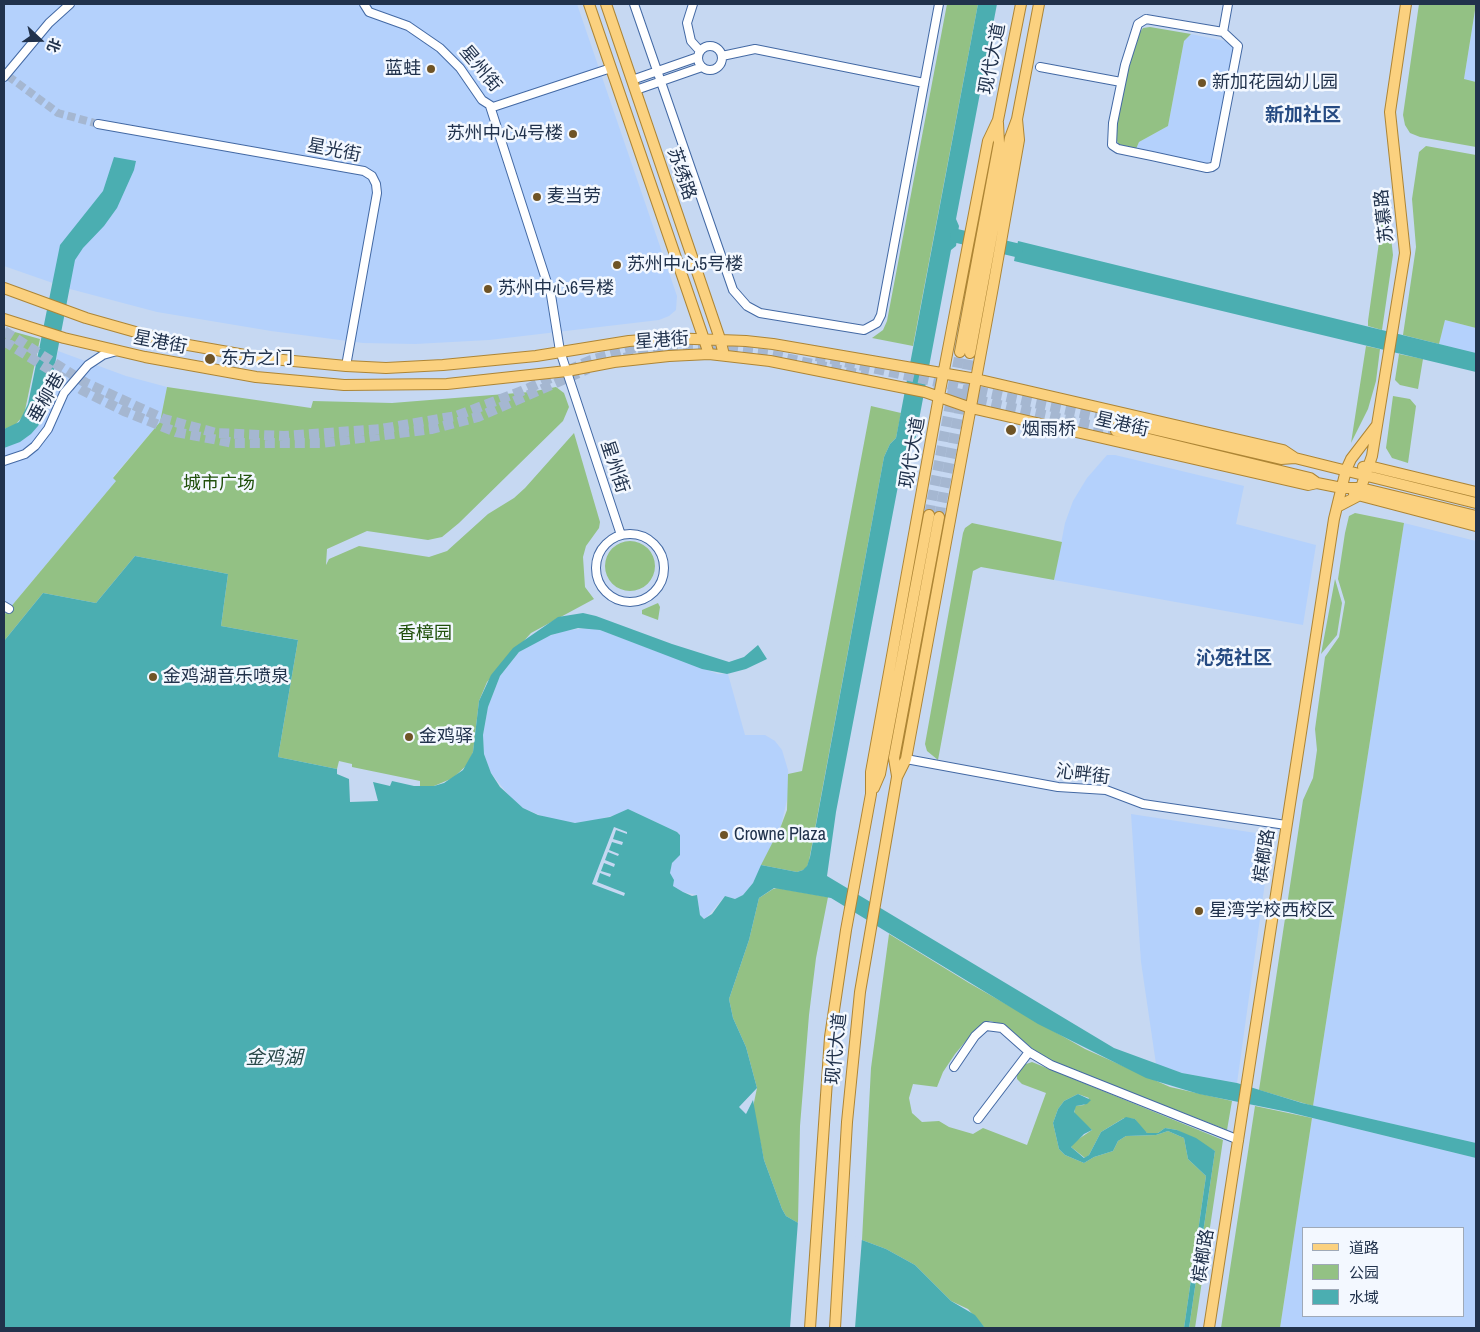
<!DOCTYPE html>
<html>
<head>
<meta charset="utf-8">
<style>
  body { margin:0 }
  #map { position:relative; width:1480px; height:1332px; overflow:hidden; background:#c6d8f2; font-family:"Archivo Narrow","Noto Sans SC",sans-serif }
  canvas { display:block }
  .frame { position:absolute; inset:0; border:5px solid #21324c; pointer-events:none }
  .legend { position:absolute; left:1302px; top:1227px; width:162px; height:90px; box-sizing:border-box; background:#f3f8ff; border:1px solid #9fa9b7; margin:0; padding:6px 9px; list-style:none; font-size:15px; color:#21324c }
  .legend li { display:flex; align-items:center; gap:10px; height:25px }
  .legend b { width:25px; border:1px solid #9fa9b7 }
  .north { position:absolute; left:15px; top:15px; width:50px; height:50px; -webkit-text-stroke:4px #f3f8ff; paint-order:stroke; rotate:111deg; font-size:14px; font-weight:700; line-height:20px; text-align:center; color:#21324c }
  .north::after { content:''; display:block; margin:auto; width:18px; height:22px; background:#21324c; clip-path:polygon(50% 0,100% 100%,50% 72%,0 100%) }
</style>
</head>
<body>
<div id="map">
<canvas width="1480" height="1332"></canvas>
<div class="frame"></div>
<ul class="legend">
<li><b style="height:6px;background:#fbd17f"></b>道路</li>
<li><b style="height:14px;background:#93c184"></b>公园</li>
<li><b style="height:14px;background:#4baeb1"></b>水域</li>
</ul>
<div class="north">北</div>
</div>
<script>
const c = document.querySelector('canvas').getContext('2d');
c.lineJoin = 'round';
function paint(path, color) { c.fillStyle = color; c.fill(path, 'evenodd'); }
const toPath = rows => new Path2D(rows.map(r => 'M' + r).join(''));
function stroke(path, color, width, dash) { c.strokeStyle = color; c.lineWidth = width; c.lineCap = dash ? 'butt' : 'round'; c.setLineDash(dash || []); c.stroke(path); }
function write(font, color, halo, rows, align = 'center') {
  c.font = font + ' "Archivo Narrow","Noto Sans SC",sans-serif'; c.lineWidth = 5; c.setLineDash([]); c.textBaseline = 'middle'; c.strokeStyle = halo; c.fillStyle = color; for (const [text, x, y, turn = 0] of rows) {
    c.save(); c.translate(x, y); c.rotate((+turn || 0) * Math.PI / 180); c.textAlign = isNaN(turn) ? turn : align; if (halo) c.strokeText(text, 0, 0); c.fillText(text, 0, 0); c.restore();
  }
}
const built = toPath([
  [4,4,577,4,677,296,676,310,669,316,659,320,489,340,415,344,363,343,271,331,157,312,70,289,4,266],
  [1476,4,1476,82,1464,80],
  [1191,34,1225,41,1235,48,1212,160,1204,165,1136,149,1139,142,1168,126,1184,41],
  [1445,320,1476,328,1476,353,1439,344],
  [58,351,126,376,167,387,160,422,113,477,116,481,4,615,4,448,38,426,41,421,47,405],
  [1107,455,1115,455,1244,486,1236,524,1316,545,1303,625,1054,580,1065,523,1073,501,1087,478],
  [1404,523,1476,541,1476,1143,1313,1106],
  [587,628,600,630,718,674,728,674,745,735,765,735,775,741,782,750,788,770,789,791,781,826,753,883,743,895,735,899,725,896,705,919,700,915,697,895,683,892,673,886,670,873,672,863,680,854,680,835,677,832,628,809,622,813,589,822,575,823,549,819,523,808,510,797,491,773,484,754,483,735,488,707,500,676,519,652,538,640,564,631],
  [1131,814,1256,833,1265,842,1268,861,1237,1083,1182,1073,1156,1064,1141,962],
  [1312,1118,1476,1158,1476,1328,1280,1328],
  [1304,1228,1464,1228,1464,1316,1304,1316]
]);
const green = toPath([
  [947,4,978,4,913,346,872,338,883,330,887,321],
  [1419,4,1476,4,1464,79,1476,82,1476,147,1420,137,1410,133,1405,125,1403,115],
  [1150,27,1191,34,1184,41,1168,126,1139,142,1136,149,1119,145,1115,137,1122,93,1138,35,1143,28],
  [1426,146,1476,155,1476,328,1445,320,1439,344,1403,335,1416,247,1412,199,1419,152],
  [1386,192,1393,255,1382,330,1368,326,1368,321],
  [4,329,40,339,24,415,15,425,4,429],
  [1366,346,1380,349,1376,381,1368,409,1351,443],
  [1399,354,1423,359,1418,389,1400,385,1395,380],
  [167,387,311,408,313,401,392,403,530,392,556,387,564,393,569,407,563,421,459,523,442,537,428,540,367,531,327,549,326,565,329,559,359,546,429,557,447,551,488,514,514,498,525,488,574,433,600,522,599,528,586,546,583,557,585,587,594,599,531,633,487,682,479,701,473,752,468,764,453,778,434,786,420,786,420,781,352,767,352,764,339,761,337,769,278,757,298,640,221,626,228,574,135,556,96,603,43,593,4,641,4,615,116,481,113,478,160,422],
  [1393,396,1410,399,1416,406,1408,463,1392,458,1386,448],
  [871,406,901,413,896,438,890,444,884,457,809,861,806,869,797,872,761,865,781,826,787,810,788,774,802,771],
  [1355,513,1404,523,1313,1106,1259,1090,1303,800,1313,778,1317,750,1315,729,1325,657,1339,637,1345,602,1338,579,1345,533,1349,516],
  [972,523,1062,542,1054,580,981,567,973,571,938,760,927,751,925,744,963,533,965,528],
  '605 566a25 25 0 1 1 50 0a25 25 0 1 1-50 0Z',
  [1335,579,1342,603,1337,635,1321,654],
  [658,603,660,607,658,620,642,614,642,610],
  [777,888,828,897,816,958,809,1015,800,1126,798,1223,786,1216,782,1209,764,1160,753,1107,757,1088,746,1047,733,1018,729,999,749,940,759,898,773,889],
  [889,934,969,983,1085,1049,1170,1087,1232,1101,1227,1130,1056,1063,1034,1050,1005,1025,990,1021,976,1029,955,1054,943,1072,937,1087,913,1084,909,1098,912,1113,922,1122,939,1121,949,1127,973,1134,983,1128,1027,1145,1046,1093,1022,1084,1017,1079,1017,1071,1023,1065,1032,1062,1223,1140,1195,1328,1189,1328,1215,1151,1177,1130,1165,1128,1158,1133,1149,1134,1142,1130,1135,1119,1124,1118,1101,1132,1089,1155,1085,1158,1071,1147,1074,1142,1092,1130,1074,1115,1075,1106,1084,1105,1089,1098,1078,1094,1064,1101,1058,1109,1053,1123,1059,1149,1065,1155,1084,1163,1094,1157,1113,1151,1118,1141,1126,1136,1156,1135,1168,1131,1184,1138,1188,1159,1206,1176,1184,1328,985,1328,968,1309,951,1301,915,1265,886,1249,862,1240,871,1068],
  [1255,1106,1312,1118,1280,1328,1221,1328]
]);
const water = toPath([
  [978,4,997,4,956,219,959,226,956,246,951,250,915,441,902,465,836,812,827,876,1114,1048,1182,1073,1237,1083,1302,1103,1476,1143,1476,1158,1288,1112,1199,1094,1146,1078,1038,1024,831,898,774,888,759,898,749,940,729,999,733,1018,746,1047,757,1088,739,1107,746,1114,753,1100,764,1160,782,1209,786,1216,800,1224,862,1240,886,1249,915,1265,951,1301,975,1315,985,1328,4,1328,4,641,43,593,96,603,135,556,228,574,221,626,298,640,278,757,337,769,337,774,349,779,350,802,378,801,373,782,390,786,392,781,414,786,434,786,444,783,463,770,473,752,479,701,491,675,513,648,558,617,583,613,596,616,672,644,729,662,744,657,758,645,767,659,746,669,727,674,702,669,600,630,578,628,551,635,519,652,500,676,488,707,483,735,484,754,491,773,500,787,523,808,538,815,575,823,610,817,628,809,677,832,680,835,680,855,672,863,670,873,674,880,673,886,683,892,692,896,697,895,700,915,704,919,712,914,725,896,735,899,743,895,753,883,761,865,797,872,803,870,807,866,810,857,884,457,890,444,896,438],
  [114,157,136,161,134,170,117,208,104,226,83,248,75,260,46,411,38,426,31,434,20,442,4,448,4,429,19,422,28,404,60,245,103,191],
  [1018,241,1476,353,1476,372,1014,261],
  [1078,1094,1091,1100,1087,1104,1076,1106,1074,1112,1092,1130,1084,1134,1071,1147,1084,1158,1089,1155,1101,1132,1126,1117,1135,1119,1147,1133,1158,1133,1165,1128,1177,1130,1196,1138,1215,1151,1189,1328,1184,1328,1206,1176,1188,1159,1184,1138,1168,1131,1156,1135,1126,1136,1118,1141,1113,1151,1094,1157,1084,1163,1065,1155,1059,1149,1053,1123,1058,1109,1064,1101]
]);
const pier = toPath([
  [614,827,627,832,627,834,616,830,613,839,623,842,622,845,612,842,609,850,619,854,618,856,608,852,605,860,615,864,614,867,604,863,601,871,611,874,610,877,600,873,597,882,625,893,624,896,592,884],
  [798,1221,862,1238,855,1328,790,1328]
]);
const river = toPath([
  [957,236,974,240],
  [995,245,1016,250]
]);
const minorTunnel = toPath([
  [8,76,58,113,98,124]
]);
const majorTunnel = toPath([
  [4,331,86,383,164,419,216,433,284,436,381,429,456,416,522,391,591,360,651,343],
  [4,341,82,390,124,411,176,432,234,443,321,443,432,429,478,417,588,369],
  [816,356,1118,421],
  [624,358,671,348,716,348,772,355,868,376],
  [933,390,1116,431],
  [929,515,960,352],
  [939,517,970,353]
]);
const minor = toPath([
  [364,4,369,12,408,26,440,48,460,68,482,100,493,107,611,68],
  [634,4,733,290,747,306,760,313,864,330,877,323,881,315,939,4],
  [693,4,687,23,691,41,700,51],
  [1146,19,1223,32,1238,46,1215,165,1212,167,1207,168,1152,156,1118,149,1112,145,1113,123,1125,65,1138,24,1146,19],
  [1223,32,1228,4],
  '698 58a12 12 0 1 1 24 0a12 12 0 1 1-24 0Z',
  [722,56,755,49,924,83],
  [1040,67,1121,82],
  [4,77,49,23,70,4],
  [632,80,698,57],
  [636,90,702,67],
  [490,106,551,295,560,351,621,535],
  [98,124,364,171,372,176,376,184,377,193,346,366],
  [4,461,25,454,35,446,48,429,64,393,88,365,103,355,117,351],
  '596 568a34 34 0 1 1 68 0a34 34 0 1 1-68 0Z',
  [4,606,9,609],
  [906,759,1058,787,1106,790,1143,804,1286,825],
  [954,1067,975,1036,986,1026,1002,1028,1029,1052],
  [978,1119,1029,1052,1051,1065,1239,1140]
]);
const major = toPath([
  [589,4,709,354],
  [606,4,720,339,724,355],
  [4,288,86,318,171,342,262,358,346,366,386,368,443,365,536,356,629,341,669,338,746,341,773,344,976,379,1283,450,1295,458,1476,503],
  [4,319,64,338,145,357,256,377,344,385,447,384,567,371,614,362,669,356,709,354,770,361,925,392,971,408,1308,485,1317,483,1342,488,1361,488,1476,516],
  [960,352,999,143,998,123],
  [970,353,1010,138,1017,119,1039,4],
  [1118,421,1281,459,1295,458],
  [1116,431,1310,478,1317,483],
  [1363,467,1369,466,1476,492],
  [1354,494,1476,526],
  [1337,507,1358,496,1372,456,1405,253,1390,112,1406,4],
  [897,776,894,758,939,517],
  [874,788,880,774,929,515],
  [810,1328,830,1037,846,930,871,794,871,772,939,396,988,141,998,120,1021,4],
  [835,1328,847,1122,860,992,897,777,906,759,993,287,1019,140,1017,119],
  [1209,1328,1334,519,1346,470,1351,459,1377,425]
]);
const markers = [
  [431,69,5,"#6f5426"],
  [1202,83,5,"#6f5426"],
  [573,134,5,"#6f5426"],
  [537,197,5,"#6f5426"],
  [617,265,5,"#6f5426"],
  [488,289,5,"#6f5426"],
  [210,359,6,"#6f5426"],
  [1011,430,6,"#6f5426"],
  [153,677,5,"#6f5426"],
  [409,737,5,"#6f5426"],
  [724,835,5,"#6f5426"],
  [1199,911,5,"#6f5426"]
];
const streetNames = [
  ["现代大道",993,59,-79],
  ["星州街",480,69,50],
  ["星光街",334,151,11],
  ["苏绣路",681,174,71],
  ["苏慕路",1385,216,-96],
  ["星港街",662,341,-4],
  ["星港街",160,343,11],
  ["垂柳巷",47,398,-60],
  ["星港街",1122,425,13],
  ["现代大道",913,453,-80],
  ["星州街",614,467,72],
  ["沁畔街",1083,775,7],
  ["槟榔路",1265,856,-81],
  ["现代大道",837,1049,-84],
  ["槟榔路",1204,1256,-81]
];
const poiNames = [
  ["蓝蛙",421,69,"right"],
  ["新加花园幼儿园",1212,83],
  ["苏州中心4号楼",563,134,"right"],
  ["麦当劳",547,197],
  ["苏州中心5号楼",627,265],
  ["苏州中心6号楼",498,289],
  ["东方之门",221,359],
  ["烟雨桥",1022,430],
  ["金鸡湖音乐喷泉",163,677],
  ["金鸡驿",419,737],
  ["Crowne Plaza",734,835],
  ["星湾学校西校区",1209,911]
];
const parkNames = [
  ["城市广场",219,484],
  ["香樟园",425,634]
];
const neighbourhoodNames = [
  ["新加社区",1303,116],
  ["沁苑社区",1234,659]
];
const waterNames = [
  ["金鸡湖",274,1059]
];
paint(built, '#b4d1fc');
paint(green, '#93c184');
paint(water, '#4baeb1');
paint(pier, '#c6d8f2');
stroke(river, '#4baeb1', 14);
stroke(minorTunnel, '#a5b7d1', 8, [8, 4]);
stroke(majorTunnel, '#a5b7d1', 10, [10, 5]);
stroke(minor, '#4369a4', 10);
stroke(major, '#ad8535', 12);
stroke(minor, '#fff', 8);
stroke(major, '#fbd17f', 10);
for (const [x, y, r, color] of markers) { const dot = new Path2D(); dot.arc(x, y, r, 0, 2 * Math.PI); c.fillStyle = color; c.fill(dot); stroke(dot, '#f3f8ff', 2); }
write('18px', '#21324c', '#f3f8ff', streetNames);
write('18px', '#21324c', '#f3f8ff', poiNames, 'left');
write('18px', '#20500b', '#f3f8ff', parkNames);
write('bold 19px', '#254a82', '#f3f8ff', neighbourhoodNames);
write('italic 19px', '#2a494a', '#f3f8ff', waterNames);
</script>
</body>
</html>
